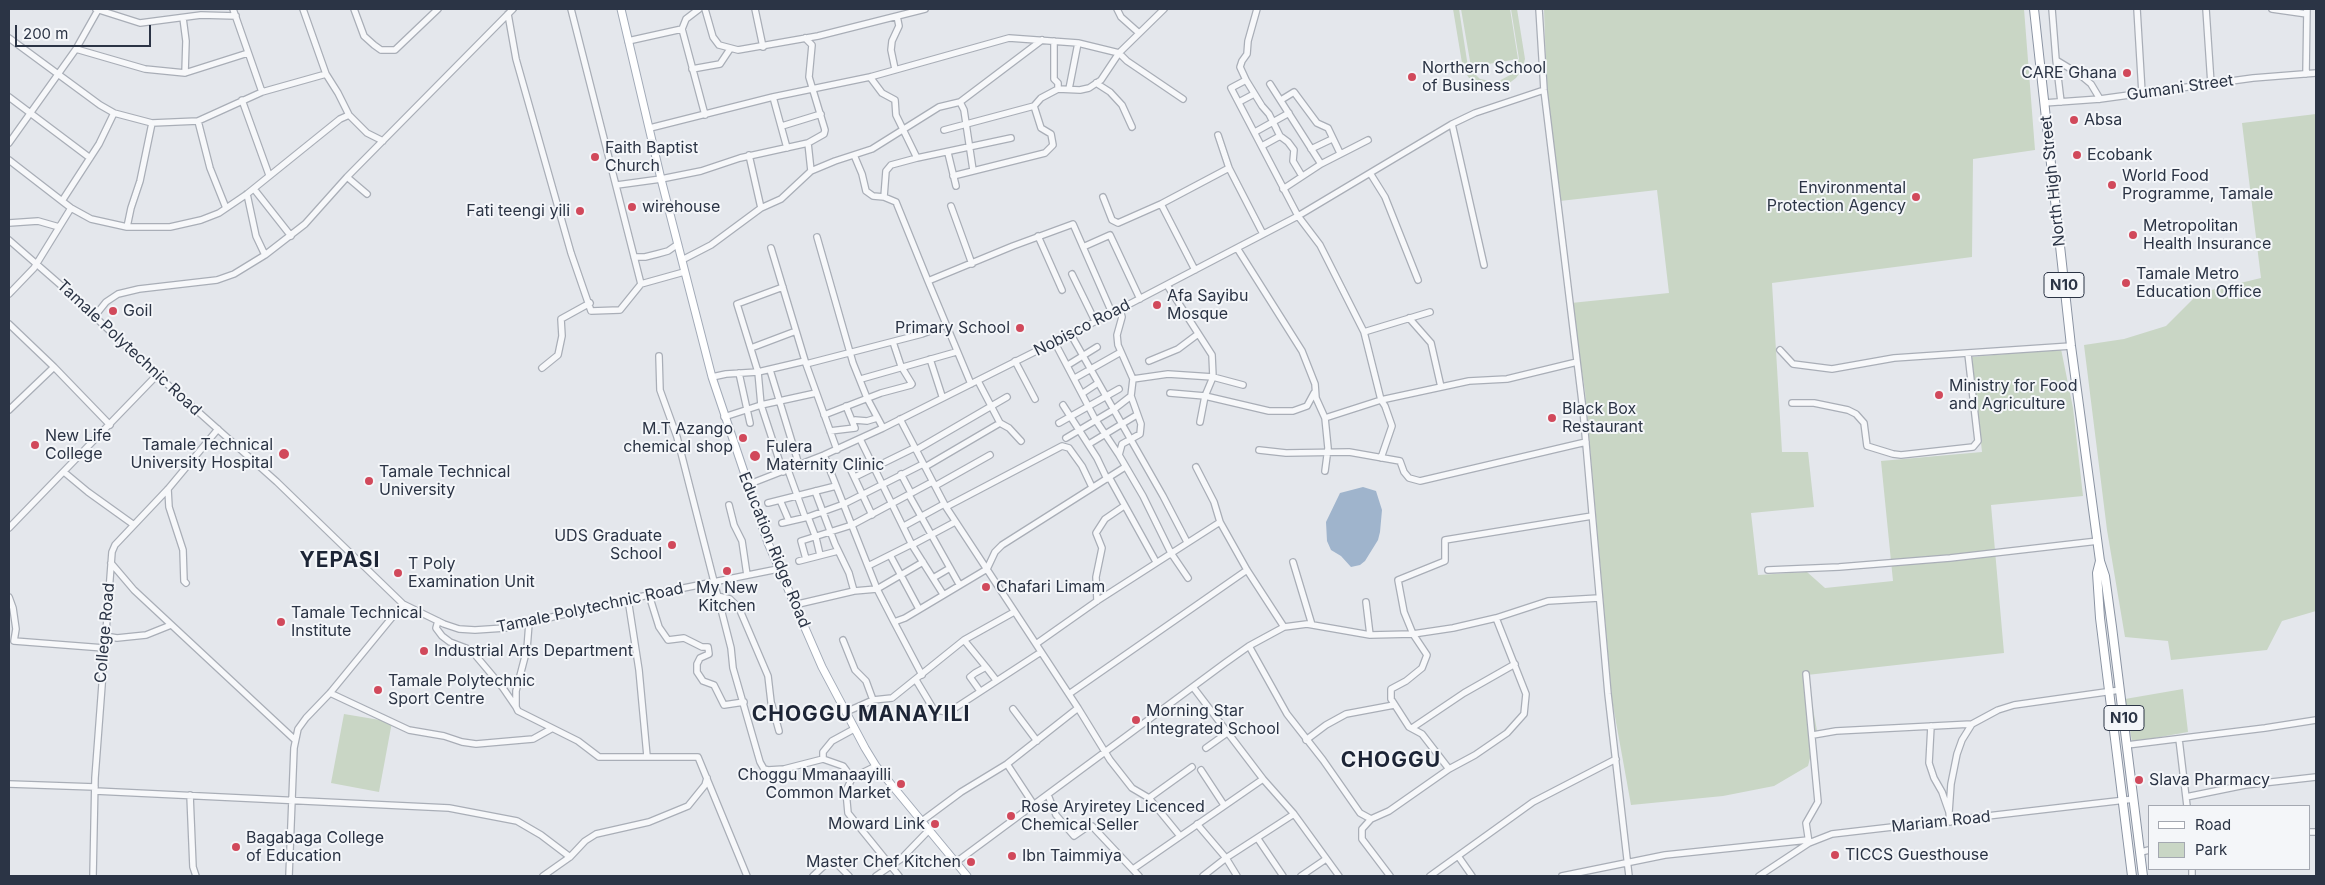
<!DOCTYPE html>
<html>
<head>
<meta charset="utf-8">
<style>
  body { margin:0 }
  #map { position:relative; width:2325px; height:885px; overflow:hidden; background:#e4e7ec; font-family:Inter,sans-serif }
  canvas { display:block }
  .frame { position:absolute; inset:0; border:10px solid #2b3445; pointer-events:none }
  .legend { position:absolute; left:2148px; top:805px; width:162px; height:65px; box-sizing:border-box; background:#f4f6f9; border:1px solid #a4a8b1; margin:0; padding:6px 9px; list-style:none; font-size:15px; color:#2b3445 }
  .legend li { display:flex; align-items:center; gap:10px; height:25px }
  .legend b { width:25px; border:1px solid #a4a8b1 }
  .scale { position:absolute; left:15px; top:25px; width:136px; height:22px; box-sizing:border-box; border:2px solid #2b3445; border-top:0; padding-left:6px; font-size:15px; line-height:18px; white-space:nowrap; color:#2b3445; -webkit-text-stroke:4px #f4f6f9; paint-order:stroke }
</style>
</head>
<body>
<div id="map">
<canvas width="2325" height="885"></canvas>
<div class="frame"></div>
<ul class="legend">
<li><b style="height:6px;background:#fff"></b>Road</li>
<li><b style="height:14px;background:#c9d6c5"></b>Park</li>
</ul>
<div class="scale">200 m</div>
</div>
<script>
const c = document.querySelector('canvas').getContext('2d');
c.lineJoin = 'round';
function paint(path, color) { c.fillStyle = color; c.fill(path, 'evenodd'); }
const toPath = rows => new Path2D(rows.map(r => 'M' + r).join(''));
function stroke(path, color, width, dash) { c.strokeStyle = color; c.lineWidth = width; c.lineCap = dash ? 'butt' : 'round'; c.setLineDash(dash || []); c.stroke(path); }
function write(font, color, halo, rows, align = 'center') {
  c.font = font + ' Inter,sans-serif'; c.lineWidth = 4; c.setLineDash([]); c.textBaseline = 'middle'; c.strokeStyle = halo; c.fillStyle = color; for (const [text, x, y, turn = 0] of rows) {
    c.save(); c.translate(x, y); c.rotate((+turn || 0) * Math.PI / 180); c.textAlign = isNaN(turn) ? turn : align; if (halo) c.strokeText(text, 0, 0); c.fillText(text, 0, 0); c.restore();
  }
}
const green = toPath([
  [1453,9,1459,9,1468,67,1480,79,1497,82,1512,74,1519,59,1511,9,1517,9,1525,59,1522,70,1516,78,1508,84,1498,87,1488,87,1469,78,1463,69],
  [1461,9,1510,9,1518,59,1471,67],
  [1544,9,2024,9,2035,150,1973,159,1972,257,1772,283,1782,452,1808,452,1814,507,1751,513,1758,575,1807,572,1825,588,1893,581,1881,461,1982,452,1972,357,2061,349,2073,408,2083,496,1991,505,2004,653,1807,675,1817,731,1808,766,1774,786,1723,796,1631,805,1612,700,1585,391,1571,303,1669,293,1657,190,1560,201,1547,95],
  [2316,114,2316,611,2282,621,2267,650,2171,660,2168,641,2125,637,2107,530,2084,345,2124,339,2166,326,2199,293,2261,278,2242,123],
  [2183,689,2188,732,2132,742,2125,699],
  [344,714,392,722,379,792,331,783]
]);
const water = toPath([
  [1363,487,1376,491,1382,510,1380,532,1378,540,1365,561,1360,565,1351,567,1341,556,1331,550,1327,541,1326,522,1340,493]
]);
const minor = toPath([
  [96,9,140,23,201,15,236,16],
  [233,9,262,92],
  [303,9,326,74,338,93,349,115,367,133,383,141],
  [354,9,364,36,374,45,381,50,395,50,438,9],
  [571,9,641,284],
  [699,9,686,19,682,29,705,115],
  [705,9,713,37,719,45,738,50,818,36,925,9],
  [755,9,763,47],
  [1117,9,1121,17,1139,33],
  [1257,9,1248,41,1247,54,1242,61,1240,67,1246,80,1231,88,1298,216,1320,245,1364,332,1381,400,1469,381,1507,379,1577,362],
  [1539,9,1544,90,1583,410,1608,694,1629,876],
  [2052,9,2056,60,2079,74,2091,84,2100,99],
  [2137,9,2142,93],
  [2206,9,2211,84],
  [2272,9,2307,14],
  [508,14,516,59,571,253,591,311,620,310,641,284,684,272],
  [183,18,186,41,185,73],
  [9,38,100,105,114,113,152,123,198,121,262,92,326,74],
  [628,41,682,29],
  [76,49,145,69,185,73,248,53],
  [2056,60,2061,102],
  [692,69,720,64,730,49],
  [895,69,891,50,892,41,899,26,897,16],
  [2306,74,2307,9],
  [870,77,882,93,895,100,896,115,917,158,1011,138],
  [1246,80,1262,106,1269,114,1280,136,1288,142,1294,150,1293,161,1302,176],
  [1096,83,1110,92,1122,105,1132,127],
  [1270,84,1321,164],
  [1058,89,1080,90,1089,88,1101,80,1119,53,1164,9],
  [1069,89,1078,43],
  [9,97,90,158],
  [773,97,787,148],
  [242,100,269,175],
  [1281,100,1294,92,1317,123,1328,128,1340,153],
  [960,102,964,110,973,170],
  [1239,102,1254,94],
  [2044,103,2100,99,2253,78,2316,73],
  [198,121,210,168,226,208],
  [1452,124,1484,265],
  [782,126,821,114],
  [650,128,773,97,870,77,1009,38,1078,43,1119,53,1127,61,1183,99],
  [944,130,1034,106],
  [1255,132,1289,113],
  [1218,135,1229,168,1263,234],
  [9,143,76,49,98,10],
  [808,143,811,171],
  [1262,146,1280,136],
  [1311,149,1332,139],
  [948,153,956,186],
  [749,155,761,208],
  [854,155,862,174,866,191,873,196,884,197,896,202,928,281],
  [9,160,71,208,91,219,127,227,170,227,201,220,219,213,247,194,340,119,349,115],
  [1370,173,1385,197,1418,280],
  [953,176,1045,153,1053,145,1051,134,1041,128,1034,106,1041,98,1058,89,1058,83,1054,79,1054,41],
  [347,177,367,194],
  [617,185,661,179,701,171,740,158,808,143,824,134,825,130,809,77,812,45,805,38],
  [254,189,291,236],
  [1283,189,1321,164,1368,140],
  [247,194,256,236,265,255],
  [884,197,886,171,891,165,917,158],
  [1103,197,1112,220,1118,223,1161,204,1229,168],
  [62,201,99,144,114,113],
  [1161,204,1195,270],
  [951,206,972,264],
  [9,223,38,221,59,227],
  [127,227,131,208,140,181,152,123],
  [1038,236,1062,290],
  [817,237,853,363,867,398,883,428],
  [9,240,64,288,157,375,277,482,403,604,444,624,459,629,475,630,505,628,634,598,778,569],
  [1083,247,1110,235,1140,299],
  [771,248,806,364,837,450],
  [1237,248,1302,351,1315,384,1316,398,1325,418,1328,448,1325,471],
  [634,257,645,257,657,254,668,251,678,244],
  [682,260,711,245,761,208,781,199,811,171,835,161,872,149,939,107,960,102,1042,40],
  [1072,274,1095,321],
  [1167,285,1212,355,1213,377,1205,396,1200,422],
  [9,294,34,268,71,208],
  [1120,309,1122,317,1117,335,1118,345,1133,379,1131,396,1141,424,1140,434,1122,444,1119,455,1143,496,1171,553,1188,578],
  [94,317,106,302,118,294,139,289,217,280,234,274,265,255,305,224,347,177,513,9],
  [1409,318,1431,343,1441,387],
  [9,324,54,367,110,425],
  [1364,332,1430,312],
  [1070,333,1163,496,1187,542],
  [1054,341,1095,419,1119,455],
  [751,348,796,331],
  [1780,350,1793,364,1832,369,1894,358,2071,346],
  [659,356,660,390,677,437,731,648,733,668,760,762,764,769,768,770,784,769,823,759,843,766,852,778,876,766],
  [930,359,942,396],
  [1015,361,1035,399],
  [1149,361,1178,349,1198,334],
  [806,364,922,334,946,325],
  [1068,365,1097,347],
  [542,368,558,355,562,336,561,319,590,303],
  [770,370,799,465],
  [739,373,750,423],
  [712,377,726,374,758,372,805,361],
  [1075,378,1121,352],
  [861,379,956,352],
  [1133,379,1168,374,1213,377,1243,385],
  [978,381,1000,423,1009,428,1021,441],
  [971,384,928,281,1013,246,1073,224,1112,313],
  [1083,393,1098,383],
  [1170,393,1205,396,1269,411,1293,411,1307,406,1314,393],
  [1792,403,1814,403,1848,410,1856,414,1864,423,1867,446,1893,454,1901,455,1973,447,1978,441,1968,354],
  [1063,405,1097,458,1107,479],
  [9,410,54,367],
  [824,415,881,393,911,385,912,384,901,366,893,342],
  [724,417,761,405,816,393],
  [1325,418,1381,400,1385,406,1392,426,1381,458],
  [900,419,946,507,1078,708,1110,760,1132,788,1149,798,1180,836],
  [855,420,867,421,877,418],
  [1059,423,1119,389],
  [830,431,855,428,846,406],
  [1066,438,1113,410,1131,396],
  [860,439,912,545,943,594],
  [1089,444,1135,416],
  [916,450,1007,397],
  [1259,450,1286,453,1349,452,1400,461,1404,472,1409,478,1420,481,1586,442],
  [824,455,877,589,894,622,905,618,987,569,995,552,1002,545,1125,467],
  [848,464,872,515],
  [925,467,1000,423],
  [1196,467,1214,502,1220,522,1247,570,1284,627],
  [788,470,805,517],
  [64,472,88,492,134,525],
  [783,472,761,405,758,372,737,304,783,287],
  [901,474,911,493],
  [855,477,914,448],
  [1109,477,1155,560],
  [747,485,824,455,883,428,1120,309,1298,216,1452,124,1475,113,1544,90],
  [935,486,990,455],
  [168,489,169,507,183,550,184,581,186,583],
  [815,491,835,544,849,573,854,591],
  [909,495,959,584],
  [780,500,789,521],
  [768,503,836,486],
  [729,505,734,525,742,541,747,575],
  [946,507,1062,446,1069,448,1082,466,1092,487],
  [808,517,816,538,820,555],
  [782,523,808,517,844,504,923,464],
  [904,526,944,504],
  [9,528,157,375],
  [912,545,955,522],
  [890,555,919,609],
  [806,559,801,541,852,525,932,482],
  [799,561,838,551],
  [1293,562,1312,625],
  [111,563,134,590,294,739],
  [868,566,912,544],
  [1768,570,1839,567,1950,558,2098,541],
  [933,578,950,568],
  [649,595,659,627,668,640,684,638,702,647,708,647,709,654,700,658,697,664,697,672,703,681,714,685,724,705,744,702],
  [717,596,730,599,739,608,768,676,771,702,779,731],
  [9,597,13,608,16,629,14,641,104,648],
  [628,599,639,670,647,756],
  [1097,601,1096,577,1102,548,1096,533,1105,519,1124,506],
  [1366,602,1370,635],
  [794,605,854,591,877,589,923,562],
  [438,621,436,628,442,636,450,642,471,650,503,688,516,707],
  [894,622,922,675],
  [529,623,527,649,516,691,516,707,518,711,578,741,599,757,698,757,747,876],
  [105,636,117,638,146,635,171,625],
  [843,640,855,670,866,681,873,700],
  [964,640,986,667],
  [1036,644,1097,601,1220,522],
  [1249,646,1287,714,1323,760,1360,813,1371,819,1389,811,1449,769,1475,755,1507,733,1524,714,1526,694,1496,618],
  [1806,674,1818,802,1806,823,1809,843],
  [916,680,934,710,949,712,1041,652],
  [1193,687,1263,779],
  [980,691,970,677,975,673,986,667,996,680],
  [330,693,409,730,444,736,462,742,476,744,533,739,551,729],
  [1069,694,1247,570],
  [1013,709,1037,741],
  [846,712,873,700,892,698,964,640,1014,612],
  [1931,726,1929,763,1934,778,1942,792,1949,812,1950,822],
  [1412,728,1464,693,1515,664],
  [1813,735,1836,731,1972,724],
  [2179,739,2187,806],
  [1306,740,1326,725,1346,714,1394,705],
  [2127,745,2265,728,2316,720],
  [1206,748,1227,733],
  [823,759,823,752,832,741,854,729],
  [1007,764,1034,805],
  [1449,769,1422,734,1409,727,1391,699,1391,689,1406,681,1422,668,1427,655,1413,634,1404,612,1398,580,1445,561,1445,540,1592,516],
  [1201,770,1224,805],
  [852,778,846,791,848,813,899,876],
  [9,784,95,787],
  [95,791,449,808,517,821,541,835,570,857],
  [190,795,193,867,196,876],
  [1048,795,1056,815,1074,836,1087,827,1092,826,1139,876],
  [2186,797,2245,785,2316,777],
  [1149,798,1192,767],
  [1949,812,1951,784,1957,754,1962,740,1972,724,1998,710,2014,705,2120,690],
  [1371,819,1362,829,1362,839,1390,876],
  [922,821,961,792,1007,764,1078,708],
  [1197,824,1226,858,1237,876],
  [2309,832,2316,832],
  [1258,839,1283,876],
  [2141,852,2149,850],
  [1458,856,1472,876],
  [955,863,1225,663,1249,646,1284,627,1307,624,1370,635,1413,634,1453,628,1496,618,1548,601,1599,598],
  [1133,869,1263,779,1294,814,1339,876],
  [2192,869,2192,876],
  [93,876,95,778,112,552,115,545,168,489,218,429],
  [289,876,294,748,298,729,306,718,330,693,403,604],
  [543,876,570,857,585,841,596,834,649,822,688,806,705,785,707,778],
  [813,876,828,862,838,865,849,876],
  [876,876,901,859,929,830],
  [1203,876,1226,858,1294,814],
  [1301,876,1326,859],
  [1430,876,1533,802,1616,759],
  [1562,876,1665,855,1808,840],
  [1759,876,1809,843,1832,834,2134,799]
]);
const major = toPath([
  [621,9,661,179,712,377,768,543,822,667,865,748,876,766,967,876]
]);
const highway = toPath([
  [2034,9,2071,346,2100,561,2105,576,2112,627,2143,876],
  [2100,561,2097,573,2100,618,2132,876]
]);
const markers = [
  [2127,73,5,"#d1495b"],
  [1412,77,5,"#d1495b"],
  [2074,120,5,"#d1495b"],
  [2077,155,5,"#d1495b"],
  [595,157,5,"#d1495b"],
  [2112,185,5,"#d1495b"],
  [1916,197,5,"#d1495b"],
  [632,207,5,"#d1495b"],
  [580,211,5,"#d1495b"],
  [2133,235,5,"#d1495b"],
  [2126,283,5,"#d1495b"],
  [1157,305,5,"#d1495b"],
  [113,311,5,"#d1495b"],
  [1020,328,5,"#d1495b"],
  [1939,395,5,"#d1495b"],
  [1552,418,5,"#d1495b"],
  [743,438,5,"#d1495b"],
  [35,445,5,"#d1495b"],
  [284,454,6,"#d1495b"],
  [755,456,6,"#d1495b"],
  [369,481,5,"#d1495b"],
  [672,545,5,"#d1495b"],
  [727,571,5,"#d1495b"],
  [398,573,5,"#d1495b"],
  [986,587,5,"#d1495b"],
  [281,622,5,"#d1495b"],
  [424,651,5,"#d1495b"],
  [378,690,5,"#d1495b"],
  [1136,720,5,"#d1495b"],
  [2139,780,5,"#d1495b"],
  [901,784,5,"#d1495b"],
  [1011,816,5,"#d1495b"],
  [935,824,5,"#d1495b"],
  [236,847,5,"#d1495b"],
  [1835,855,5,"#d1495b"],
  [1012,856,5,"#d1495b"],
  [971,862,5,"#d1495b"]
];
const shields = [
  [2064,285,40],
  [2124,718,40]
];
const shieldNames = [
  ["N10",2064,285],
  ["N10",2124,718]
];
const poiNames = [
  ["Northern School",1422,68],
  ["of Business",1422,86],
  ["CARE Ghana",2117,73,"right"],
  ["Absa",2084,120],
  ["Faith Baptist",605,148],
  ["Church",605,166],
  ["Ecobank",2087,155],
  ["World Food",2122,176],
  ["Programme, Tamale",2122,194],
  ["Environmental",1906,188,"right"],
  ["Protection Agency",1906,206,"right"],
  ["wirehouse",642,207],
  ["Fati teengi yili",570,211,"right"],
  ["Metropolitan",2143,226],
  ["Health Insurance",2143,244],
  ["Tamale Metro",2136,274],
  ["Education Office",2136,292],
  ["Afa Sayibu",1167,296],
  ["Mosque",1167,314],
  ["Goil",123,311],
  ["Primary School",1010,328,"right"],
  ["Ministry for Food",1949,386],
  ["and Agriculture",1949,404],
  ["Black Box",1562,409],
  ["Restaurant",1562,427],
  ["M.T Azango",733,429,"right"],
  ["chemical shop",733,447,"right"],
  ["New Life",45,436],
  ["College",45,454],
  ["Tamale Technical",273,445,"right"],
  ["University Hospital",273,463,"right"],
  ["Fulera",766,447],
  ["Maternity Clinic",766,465],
  ["Tamale Technical",379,472],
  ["University",379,490],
  ["UDS Graduate",662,536,"right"],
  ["School",662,554,"right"],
  ["T Poly",408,564],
  ["Examination Unit",408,582],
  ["Chafari Limam",996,587],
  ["My New",727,588,"center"],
  ["Kitchen",727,606,"center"],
  ["Tamale Technical",291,613],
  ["Institute",291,631],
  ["Industrial Arts Department",434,651],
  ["Tamale Polytechnic",388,681],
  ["Sport Centre",388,699],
  ["Morning Star",1146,711],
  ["Integrated School",1146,729],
  ["Choggu Mmanaayilli",891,775,"right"],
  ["Common Market",891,793,"right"],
  ["Slava Pharmacy",2149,780],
  ["Rose Aryiretey Licenced",1021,807],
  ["Chemical Seller",1021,825],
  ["Moward Link",925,824,"right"],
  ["Bagabaga College",246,838],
  ["of Education",246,856],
  ["TICCS Guesthouse",1845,855],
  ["Ibn Taimmiya",1022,856],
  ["Master Chef Kitchen",961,862,"right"]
];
const streetNames = [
  ["Gumani Street",2180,88,-8],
  ["North High Street",2053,181,-96],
  ["Nobisco Road",1082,328,-27],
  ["Tamale Polytechnic Road",129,348,43],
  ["Education Ridge Road",774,550,68],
  ["Tamale Polytechnic Road",590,608,-12],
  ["College Road",105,633,-85],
  ["Mariam Road",1941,822,-6]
];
const districtNames = [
  ["YEPASI",340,561],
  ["CHOGGU MANAYILI",861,715],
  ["CHOGGU",1391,761]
];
paint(green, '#c9d6c5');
paint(water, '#9fb4cc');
stroke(minor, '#a9aeb7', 8);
stroke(major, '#a3abb8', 9);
stroke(highway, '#8b94a3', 10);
stroke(minor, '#f7f8fa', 5.5);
stroke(major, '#fff', 7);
stroke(highway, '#fff', 8);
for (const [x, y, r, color] of markers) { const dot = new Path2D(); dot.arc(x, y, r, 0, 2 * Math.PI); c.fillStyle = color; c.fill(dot); stroke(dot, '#f4f6f9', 2); }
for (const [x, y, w] of shields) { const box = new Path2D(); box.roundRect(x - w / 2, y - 12.5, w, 25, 4); c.fillStyle = '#f4f6f9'; c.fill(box); stroke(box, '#2b3445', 1); }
write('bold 15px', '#2b3445', null, shieldNames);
write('16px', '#2b3445', '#f4f6f9', poiNames, 'left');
write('16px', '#2b3445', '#f4f6f9', streetNames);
c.letterSpacing = '1px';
write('bold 21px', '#1d2536', '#f4f6f9', districtNames);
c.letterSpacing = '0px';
</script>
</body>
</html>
